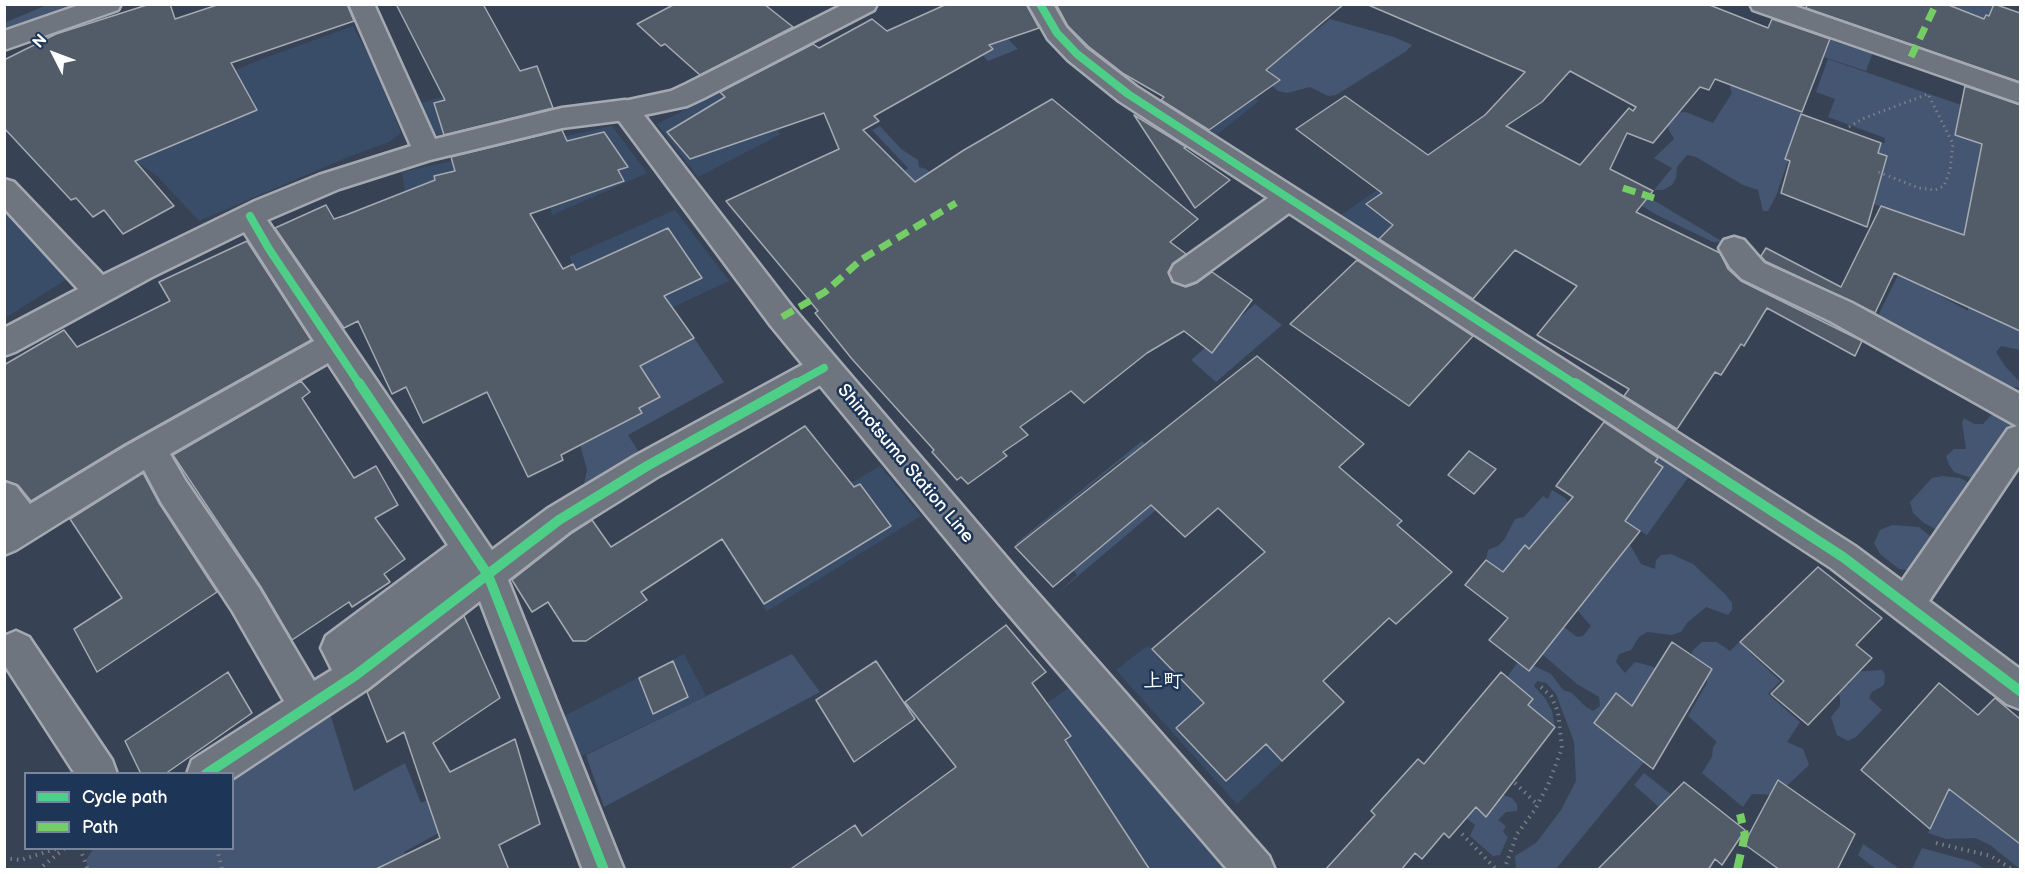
<!DOCTYPE html>
<html>
<head>
<meta charset="utf-8">
<style>
  body { margin:0 }
  #map { position:relative; width:2025px; height:874px; overflow:hidden; background:#374354; font-family:"Balsamiq Sans",sans-serif }
  canvas { display:block }
  .frame { position:absolute; inset:0; border:6px solid #fff; pointer-events:none }
  .legend { position:absolute; left:24px; top:772px; width:210px; height:78px; box-sizing:border-box; background:#1d3557; border:2px solid #77869a; margin:0; padding:8px 10px; list-style:none; font-size:18px; color:#fff }
  .legend li { display:flex; align-items:center; gap:12px; height:30px }
  .legend b { width:30px; border:2px solid #77869a }
  .north { position:absolute; left:24px; top:24px; width:60px; height:60px; -webkit-text-stroke:4px #1d3557; paint-order:stroke; rotate:312deg; font-size:16px; font-weight:700; line-height:24px; text-align:center; color:#fff }
  .north::after { content:''; display:block; margin:auto; width:21px; height:27px; background:#fff; clip-path:polygon(50% 0,100% 100%,50% 72%,0 100%) }
</style>
</head>
<body>
<div id="map">
<canvas width="2025" height="874"></canvas>
<div class="frame"></div>
<ul class="legend">
<li><b style="height:8px;background:#4dcf88"></b>Cycle path</li>
<li><b style="height:8px;background:#74ce65"></b>Path</li>
</ul>
<div class="north">N</div>
</div>
<script>
const c = document.querySelector('canvas').getContext('2d');
c.lineJoin = 'round';
function paint(path, color) { c.fillStyle = color; c.fill(path, 'evenodd'); }
const toPath = rows => new Path2D(rows.map(r => 'M' + r).join(''));
function stroke(path, color, width, dash) { c.strokeStyle = color; c.lineWidth = width; c.lineCap = dash ? 'butt' : 'round'; c.setLineDash(dash || []); c.stroke(path); }
function write(font, color, halo, rows, align = 'center') {
  c.font = font + ' "Balsamiq Sans","Klee One",sans-serif'; c.lineWidth = 5; c.setLineDash([]); c.textBaseline = 'middle'; c.strokeStyle = halo; c.fillStyle = color; for (const [text, x, y, turn = 0] of rows) {
    c.save(); c.translate(x, y); c.rotate((+turn || 0) * Math.PI / 180); c.textAlign = isNaN(turn) ? turn : align; if (halo) c.strokeText(text, 0, 0); c.fillText(text, 0, 0); c.restore();
  }
}
const built = toPath([
  [353,26,375,68,401,133,389,142,348,157,199,221,157,176,136,161,124,145,114,121,262,59],
  [776,64,774,127,781,134,698,177,657,124],
  [1220,72,1251,90,1259,101,1214,137,1167,106],
  [445,96,463,129,436,135,421,103],
  [612,126,647,173,552,215,547,187,422,228,405,192,402,172],
  [1445,143,1486,174,1385,247,1338,217],
  [4,189,80,271,5,318,4,318],
  [675,210,729,281,615,334,569,257],
  [880,466,921,516,767,611,730,555],
  [1351,477,1402,521,1268,643,1323,681,1345,703,1237,804,1116,670,1147,646,1153,649],
  [684,654,706,696,563,765,547,725],
  [1070,687,1144,772,1224,869,956,869,995,844,948,772]
]);
const green = toPath([
  [1947,4,1994,5,1989,16,1986,15,1983,21],
  [47,5,98,5,5,37,4,23],
  [1330,19,1394,37,1412,45,1405,52,1336,95,1328,96,1310,87,1287,93,1278,91,1272,86,1272,73,1267,68,1309,31,1318,29],
  [1001,32,1018,49,988,61,973,45],
  [1832,37,1873,52,1866,71,1824,57],
  [1797,53,1823,62,1801,114,1785,159,1788,161,1776,196,1768,211,1763,211,1758,190,1743,185,1696,157,1687,155,1677,167,1676,178,1672,185,1663,190,1654,190,1672,168,1654,158,1674,139,1668,128,1669,118,1677,113,1686,112,1713,123,1732,93,1730,88,1733,81],
  [1828,59,1961,105,1955,135,1983,145,1969,237,2020,256,2020,350,2001,346,1996,352,2005,366,2020,382,2020,388,2015,387,2008,390,1874,324,1899,273,1968,311,1969,237,1827,188,1878,153,1881,143,1885,143,1885,138,1828,117,1835,99,1816,92],
  [880,126,901,149,918,160,919,167,926,169,934,176,937,202,916,180,873,204,908,168,872,130],
  [1643,198,1650,198,1725,243,1713,242,1657,215,1639,204],
  [1255,304,1282,325,1216,382,1191,360],
  [694,338,724,382,628,435,640,454,603,477,584,485,587,470,580,444,642,414,639,408,660,397,639,364,660,347,665,353],
  [1994,412,2018,417,2020,420,2020,446,2012,459,1974,479,1954,472,1949,465,1946,456,1954,449,1966,449,1962,422,1964,418,1974,424,1983,424],
  [1616,422,1692,472,1647,535,1625,522,1662,467,1608,433],
  [1142,441,1180,477,1156,510,1058,593,1077,575,1073,570,1130,523,1149,481,1124,458,1017,544,1015,544],
  [1943,476,1960,478,1971,484,1948,526,1937,530,1924,523,1913,513,1910,502,1932,478],
  [1552,490,1565,498,1573,509,1625,536,1641,564,1655,569,1656,560,1661,555,1671,554,1693,564,1725,594,1732,603,1732,610,1728,615,1706,607,1687,623,1681,632,1671,635,1647,632,1639,637,1631,650,1619,654,1616,662,1625,673,1635,662,1647,665,1656,668,1694,694,1665,731,1620,696,1596,724,1644,762,1556,869,1516,869,1515,856,1536,843,1561,810,1576,781,1575,761,1574,742,1556,694,1546,683,1537,681,1534,686,1545,698,1552,711,1555,727,1528,705,1533,698,1507,677,1520,659,1551,674,1563,690,1572,693,1586,707,1593,711,1600,706,1599,697,1577,684,1529,643,1534,638,1547,648,1564,627,1577,637,1583,636,1591,626,1577,610,1583,561,1543,532,1529,549,1525,546,1503,572,1486,560,1488,550,1498,546,1504,540,1515,519,1524,517,1543,496,1548,499],
  [1892,525,1919,527,1937,542,1916,572,1899,569,1880,554,1874,543,1880,530],
  [1702,642,1717,642,1730,651,1739,642,1780,681,1768,694,1800,722,1787,742,1803,749,1809,765,1777,795,1752,794,1743,807,1702,773,1712,757,1713,747,1717,742,1688,716,1707,683,1707,678,1691,655,1693,650],
  [792,654,820,692,604,807,586,755],
  [1882,670,1885,675,1884,685,1872,692,1869,698,1882,710,1856,737,1848,741,1837,735,1831,717,1840,706,1840,697,1835,689,1840,683,1849,685,1849,672],
  [327,704,354,791,405,763,421,803,469,780,444,830,404,852,408,869,88,870,86,860,93,849,232,848,232,774],
  [1892,736,2020,844,2020,869,1990,845,1975,838,1946,839,1928,833,1935,819,1874,755],
  [1644,773,1682,803,1709,869,1668,869,1668,815,1634,785],
  [1484,795,1504,795,1512,798,1517,804,1517,811,1506,812,1498,820,1506,826,1503,832,1508,837,1500,855,1493,856,1470,836,1475,825,1460,813],
  [1863,844,1900,869,1876,869,1858,855],
  [1922,848,1973,862,1985,869,1912,869]
]);
const building = toPath([
  [150,4,170,4,175,19,220,4,347,4,354,21,231,63,257,110,135,161,174,206,123,234,104,210,93,217,76,198,71,200,4,128,4,60,56,34,150,4],
  [396,4,483,4,520,71,537,66,553,108,444,135,434,103,445,100,396,4],
  [675,4,764,4,793,27,700,75,665,44,661,46,637,24,675,4],
  [947,4,1026,4,1039,28,989,45,993,49,874,116,879,121,863,130,915,182,964,150,1052,99,1198,219,1170,242,1186,254,1173,263,1168,272,1172,282,1186,287,1197,283,1212,272,1252,300,1212,353,1184,331,1147,353,1084,403,1071,391,1020,427,1028,435,1003,452,1007,456,968,484,961,477,957,480,932,452,934,450,852,359,815,313,818,311,726,201,839,149,824,113,690,159,667,132,725,97,720,92,813,44,819,48,872,19,887,31,947,4],
  [1056,4,1344,4,1266,70,1280,80,1209,130,1161,100,1164,97,1124,74,1088,46,1068,26,1056,4],
  [1366,4,1707,4,1768,28,1772,19,1830,39,1802,112,1715,79,1709,90,1700,87,1653,143,1627,133,1610,169,1653,191,1636,212,1720,253,1728,269,1741,281,1862,341,1855,356,1767,308,1744,346,1741,344,1721,375,1715,372,1677,429,1624,396,1629,389,1537,335,1577,286,1515,250,1473,299,1379,239,1393,225,1366,204,1382,193,1296,129,1345,96,1428,155,1485,115,1525,72,1366,4],
  [1570,71,1636,107,1633,111,1629,108,1580,165,1506,126,1542,102,1570,71],
  [1807,4,1946,4,1984,19,1986,15,1989,16,1994,4,2020,13,2020,82,1806,8,1807,4],
  [1965,86,2020,105,2020,331,1894,273,1875,313,1765,261,1761,256,1766,248,1841,287,1881,206,1964,235,1982,144,1955,135,1965,86],
  [1801,114,1881,143,1878,153,1887,156,1867,227,1781,193,1790,161,1785,159,1801,114],
  [1134,115,1186,147,1184,148,1230,180,1195,208,1134,115],
  [562,130,567,141,604,132,628,167,618,170,624,181,530,214,563,269,573,264,576,270,668,228,702,278,664,296,694,338,640,366,660,397,639,408,642,413,561,455,563,460,528,477,487,392,423,423,406,387,392,394,358,321,344,328,275,228,326,205,334,219,346,215,435,180,434,176,455,171,451,157,562,130],
  [247,241,311,340,125,444,31,501,18,485,4,480,4,365,64,330,77,347,170,301,159,282,247,241],
  [1357,260,1473,336,1409,406,1290,324,1357,260],
  [1257,356,1364,444,1339,467,1402,521,1397,525,1452,572,1396,624,1389,618,1323,681,1344,702,1282,761,1266,744,1226,781,1176,728,1204,703,1152,649,1265,552,1218,508,1185,537,1151,505,1053,587,1015,547,1257,356],
  [301,381,310,392,302,398,354,478,376,466,398,505,375,518,405,559,384,574,390,582,352,607,349,602,292,640,261,587,173,455,301,381],
  [1604,422,1658,458,1655,462,1663,467,1625,521,1640,531,1529,671,1489,640,1508,618,1465,585,1486,560,1503,572,1525,545,1529,549,1573,497,1556,486,1604,422],
  [805,426,854,487,860,484,891,526,764,604,722,539,641,592,647,600,586,641,573,641,548,602,532,612,512,580,572,533,592,520,611,547,805,426],
  [1469,451,1496,469,1474,494,1448,475,1469,451],
  [143,473,159,503,217,592,97,672,74,629,122,598,70,519,143,473],
  [1818,567,1882,618,1856,645,1872,658,1808,725,1771,694,1784,681,1740,642,1818,567],
  [464,616,500,698,433,743,450,772,515,739,540,824,499,845,509,870,374,870,440,838,404,732,387,742,367,692,464,616],
  [1006,625,1046,672,1032,683,1071,736,1065,740,1150,870,789,870,855,825,862,836,956,767,905,702,1006,625],
  [1672,642,1712,669,1653,769,1594,723,1616,693,1632,706,1672,642],
  [673,661,688,697,653,714,639,678,673,661],
  [876,661,915,719,854,762,816,700,876,661],
  [228,672,252,713,165,774,141,774,125,741,228,672],
  [1501,672,1533,699,1528,705,1555,727,1486,817,1476,807,1449,838,1444,833,1422,859,1415,853,1401,870,1325,870,1375,815,1371,811,1418,759,1424,764,1501,672],
  [1939,683,1978,715,1995,698,2020,719,2020,844,1949,789,1930,829,1861,770,1939,683],
  [1778,780,1855,834,1837,870,1780,870,1744,844,1778,780],
  [1684,782,1745,830,1722,865,1715,859,1708,870,1597,870,1684,782]
]);
const pathFar1 = toPath([
  [1849,127,1862,119,1928,94,1953,144,1950,170,1944,186,1935,190,1919,188,1878,172]
]);
const path = toPath([
  [1515,783,1537,804],
  [1462,834,1497,870],
  [1936,843,1991,856,2013,870],
  [80,848,88,870],
  [217,848,222,870],
  [4,858,21,860,58,848],
  [38,870,65,848],
  [1504,870,1517,834,1534,811,1548,785,1562,748,1558,712,1551,696,1541,687]
]);
const minor = toPath([
  [82,4,121,4,118,10,4,50,4,31,82,4],
  [349,4,374,4,435,139,562,108,625,100,635,103,639,110,635,117,625,120,562,128,430,160,339,189,267,220,492,550,547,509,635,456,813,359,824,355,835,359,840,368,835,377,659,476,571,531,508,580,624,870,583,870,480,601,369,688,232,779,232,774,187,774,192,760,284,701,233,612,161,502,144,470,16,550,4,555,4,482,16,486,30,504,126,446,314,341,244,232,152,277,15,352,4,356,4,328,78,289,4,208,4,179,14,182,103,275,255,201,319,175,411,146,349,4],
  [328,363,448,545,326,636,321,648,332,670,314,681,259,588,185,480,170,454,328,363],
  [1028,4,1053,4,1066,27,1086,48,1137,87,1855,546,1902,581,2008,429,2017,426,1830,321,1742,279,1730,267,1719,248,1724,240,1734,237,1744,240,1764,263,1852,303,2020,394,2020,465,1929,601,2020,669,2020,709,2007,704,1831,568,1289,213,1196,281,1185,285,1174,281,1170,273,1174,265,1268,198,1119,101,1068,60,1048,39,1028,4],
  [1750,4,1789,4,2020,84,2020,103,1753,10,1750,4],
  [16,631,29,637,112,760,117,774,75,774,4,664,4,636,16,631]
]);
const major = toPath([
  [844,4,877,4,874,10,704,98,687,106,644,115,793,308,1024,578,1269,856,1275,870,1228,870,998,602,771,326,611,110,615,103,671,91,686,84,844,4]
]);
const quietFar1 = toPath([
  [1911,57,1936,4],
  [1623,188,1654,198],
  [782,317,825,292,862,259,956,203]
]);
const quiet = toPath([
  [1737,870,1745,835,1740,814]
]);
const cyclewayFar1 = toPath([
  [1040,4,1057,33,1077,54,1128,94,1577,385],
  [250,216,269,249,360,385],
  [793,385,824,368]
]);
const cycleway = toPath([
  [359,383,488,575,604,870],
  [1575,383,1843,557,2020,691],
  [206,774,356,675,559,520,647,466,796,383]
]);
const streetNames = [
  ["Shimotsuma Station Line",905,464,50]
];
const neighbourhoodNames = [
  ["上町",1163,682]
];
paint(built, '#394d69');
paint(green, '#445671');
paint(building, '#525b68');
stroke(building, '#a5aab2', 1.5);
stroke(minor, '#a5aab2', 5);
stroke(major, '#a5aab2', 5);
stroke(pathFar1, '#777e86', 3, [1.5, 4]);
stroke(path, '#777e86', 4, [1.5, 5]);
paint(minor, '#6f757e');
paint(major, '#6f757e');
stroke(quietFar1, '#74ce65', 7, [13, 7]);
stroke(quiet, '#74ce65', 8, [16, 8]);
stroke(cyclewayFar1, '#4dcf88', 8);
stroke(cycleway, '#4dcf88', 10);
write('18px', '#fff', '#1d3557', streetNames);
write('bold 20px', '#fff', '#1d3557', neighbourhoodNames);
</script>
</body>
</html>
